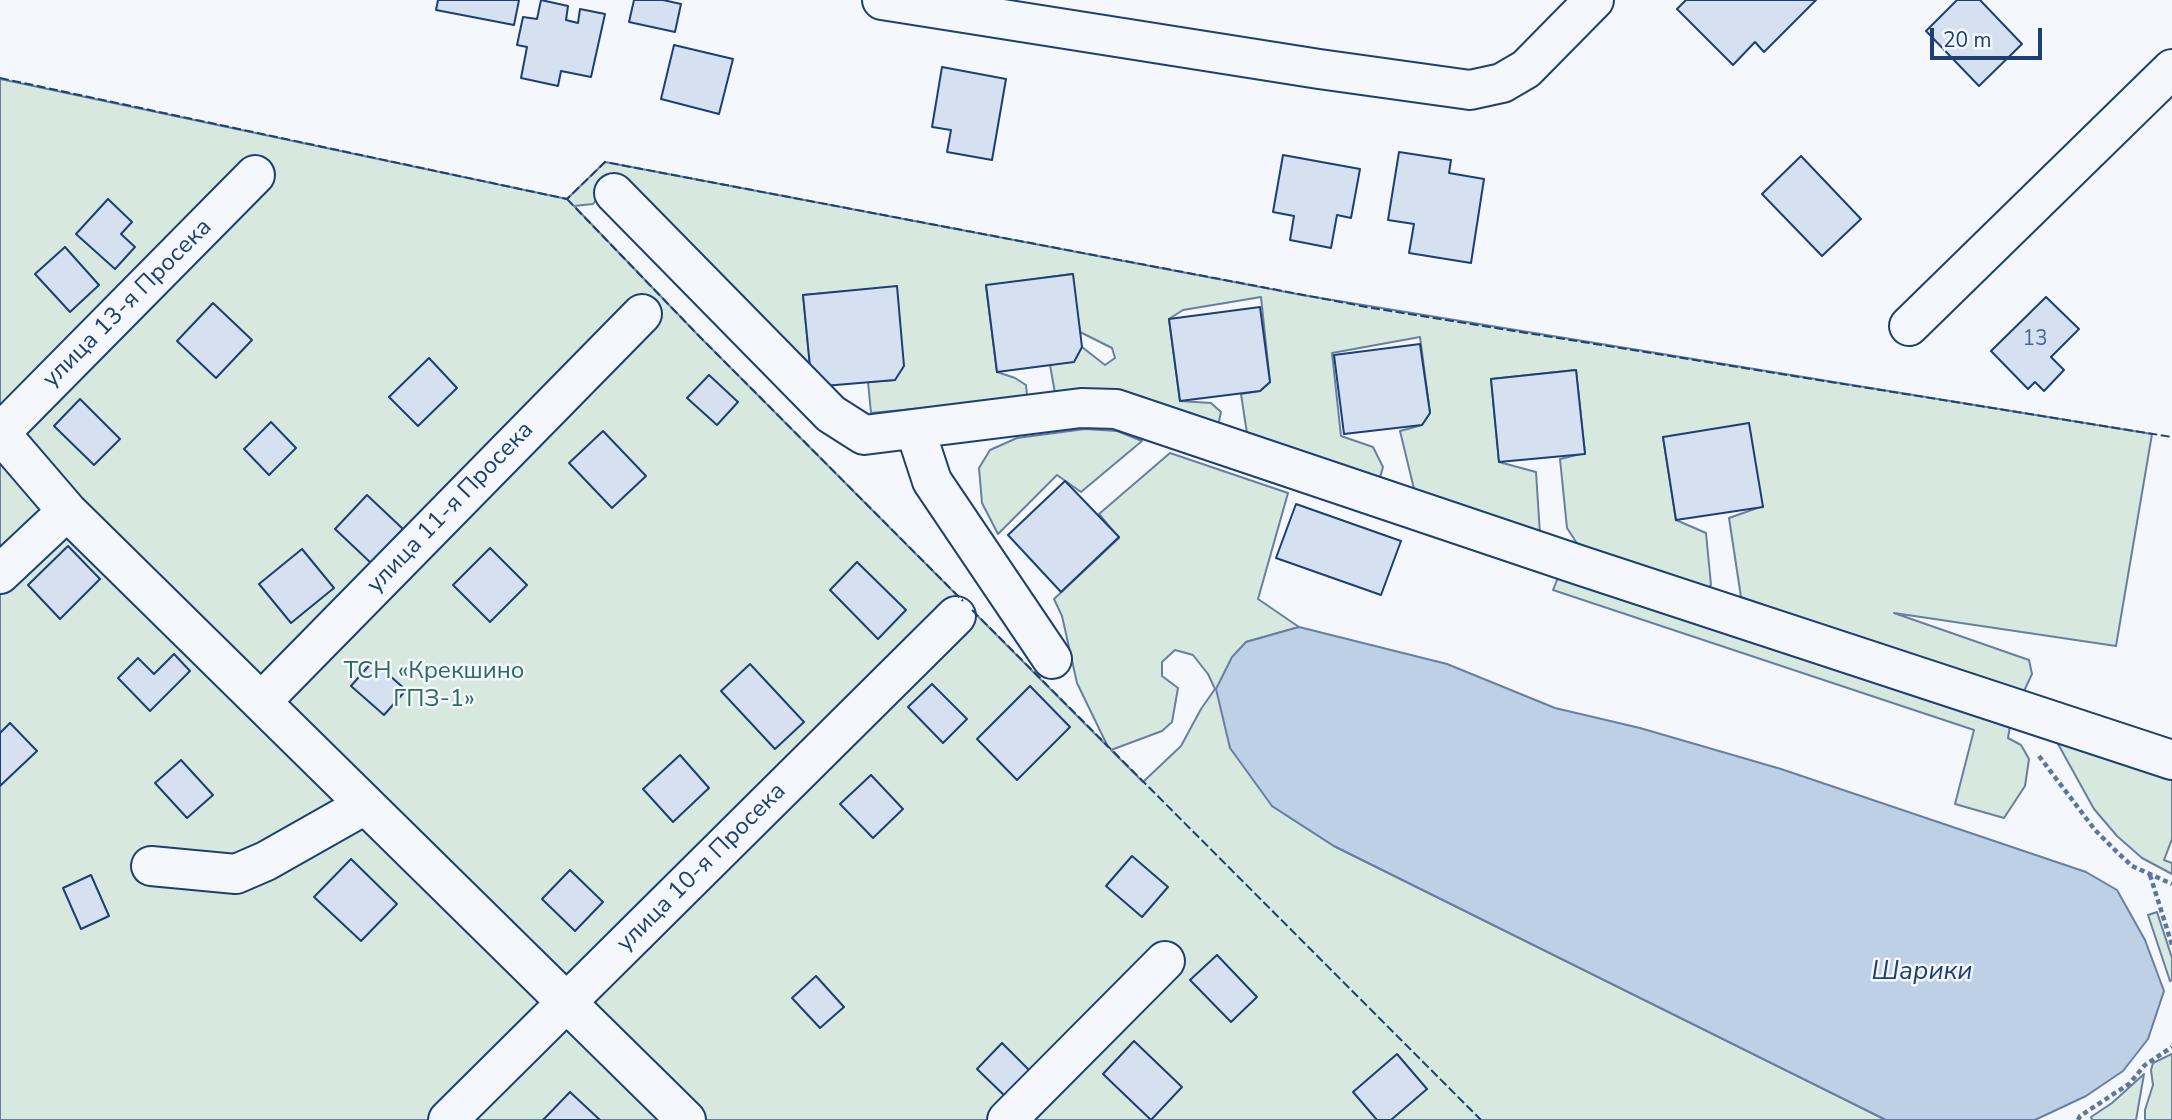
<!DOCTYPE html>
<html>
<head>
<meta charset="utf-8">
<style>
  body { margin:0 }
  #map { position:relative; width:2172px; height:1120px; overflow:hidden; background:#f4f7fb; font-family:"Nunito Sans",sans-serif }
  canvas { display:block }
  .scale { position:absolute; left:1930px; top:28px; width:112px; height:32px; box-sizing:border-box; border:4px solid #1d3f73; border-top:0; padding-left:9px; font-size:21px; line-height:24px; white-space:nowrap; color:#1d3f73; -webkit-text-stroke:5px #f4f7fb; paint-order:stroke }
</style>
</head>
<body>
<div id="map">
<canvas width="2172" height="1120"></canvas>
<div class="scale">20 m</div>
</div>
<script>
const c = document.querySelector('canvas').getContext('2d');
c.lineJoin = 'round';
function paint(path, color) { c.fillStyle = color; c.fill(path, 'evenodd'); }
const toPath = rows => new Path2D(rows.map(r => 'M' + r).join(''));
function stroke(path, color, width, dash) { c.strokeStyle = color; c.lineWidth = width; c.lineCap = dash ? 'butt' : 'round'; c.setLineDash(dash || []); c.stroke(path); }
function write(font, color, halo, rows, align = 'center') {
  c.font = font + ' "Nunito Sans",sans-serif'; c.lineWidth = 5; c.setLineDash([]); c.textBaseline = 'middle'; c.strokeStyle = halo; c.fillStyle = color; for (const [text, x, y, turn = 0] of rows) {
    c.save(); c.translate(x, y); c.rotate((+turn || 0) * Math.PI / 180); c.textAlign = isNaN(turn) ? turn : align; if (halo) c.strokeText(text, 0, 0); c.fillText(text, 0, 0); c.restore();
  }
}
const green = toPath([
  [0,79,567,199,605,162,1302,295,2152,434,2116,646,1894,613,2029,660,2032,674,2025,689,2018,695,1741,597,1729,518,1763,506,1663,437,1676,520,1706,533,1711,585,1703,592,1580,548,1567,528,1560,459,1585,453,1576,370,1491,379,1499,462,1536,472,1540,534,1415,493,1400,431,1422,425,1430,413,1420,337,1332,353,1341,436,1373,447,1383,467,1379,481,1248,440,1241,394,1260,391,1270,382,1261,297,1183,310,1169,319,1180,401,1211,403,1221,412,1218,426,1055,393,1050,365,1082,347,1105,365,1115,358,1112,348,1080,332,1072,274,986,286,997,372,1015,378,1026,385,1027,395,1020,399,871,413,868,382,895,380,897,287,803,295,812,387,604,190,593,204,574,206,697,334,1108,747,1077,683,1062,616,1054,599,1119,538,1099,514,1170,453,1288,493,1258,599,1299,627,1246,642,1272,806,1334,846,1886,1120,0,1120,0,79],
  [1175,650,1193,655,1208,674,1215,689,1201,709,1181,746,1143,782,1111,750,1162,731,1172,722,1178,688,1162,676,1162,662,1175,650],
  [1085,429,1117,431,1142,441,1081,492,1057,475,998,534,982,503,979,468,990,450,1017,438,1085,429],
  [1559,575,2011,720,2008,738,2021,745,2029,759,2025,786,2004,818,1955,804,1974,730,1553,590,1559,575],
  [2066,743,2172,777,2172,839,2164,860,2172,863,2172,874,2142,858,2117,836,2094,809,2058,744,2066,743],
  [2157,912,2172,958,2172,980,2170,981,2148,915,2157,912],
  [2172,1054,2172,1120,2145,1120,2145,1110,2153,1085,2151,1070,2153,1063,2172,1054],
  [2144,1074,2136,1120,2092,1120,2091,1117,2112,1103,2144,1074]
]);
const water = toPath([
  [1299,627,1447,664,1555,708,1640,728,1781,769,2086,872,2117,890,2145,940,2164,991,2148,1039,2123,1071,2086,1096,2035,1120,1886,1120,1334,846,1272,806,1230,748,1216,689,1232,657,1246,642,1299,627]
]);
const building = toPath([
  [438,0,519,0,514,25,436,10,438,0],
  [541,0,568,6,566,20,578,23,580,9,605,14,591,77,561,71,558,86,521,78,527,47,517,45,523,17,537,19,541,0],
  [634,0,663,0,681,4,675,32,629,22,634,0],
  [1686,0,1816,0,1764,52,1755,42,1733,65,1677,9,1686,0],
  [1957,0,1980,0,2022,44,1979,86,1926,31,1957,0],
  [674,45,733,59,719,114,661,99,674,45],
  [942,67,1006,79,992,160,947,152,951,130,932,127,942,67],
  [1399,152,1451,160,1449,173,1484,179,1471,263,1409,253,1414,224,1388,220,1399,152],
  [1283,155,1360,169,1351,218,1337,215,1331,248,1290,240,1294,216,1273,212,1283,155],
  [1801,156,1861,219,1822,256,1762,194,1801,156],
  [108,199,132,222,121,234,135,247,115,269,76,234,108,199],
  [65,247,99,285,70,312,35,274,65,247],
  [1073,274,1082,347,1074,362,997,372,986,285,1073,274],
  [897,286,904,366,895,380,812,387,803,295,897,286],
  [2046,297,2079,329,2051,357,2064,370,2044,391,2035,382,2028,389,1991,351,2046,297],
  [213,303,252,340,216,378,177,341,213,303],
  [1260,307,1270,382,1260,391,1180,401,1169,319,1260,307],
  [1420,344,1430,413,1422,425,1344,434,1334,355,1420,344],
  [429,358,457,388,418,426,389,397,429,358],
  [1576,370,1585,454,1499,462,1491,379,1576,370],
  [709,375,738,402,717,425,687,398,709,375],
  [80,399,120,439,94,465,54,426,80,399],
  [271,422,296,448,269,475,244,449,271,422],
  [1749,423,1763,507,1676,520,1663,437,1749,423],
  [603,431,646,476,612,508,569,463,603,431],
  [1065,481,1119,537,1061,592,1008,535,1065,481],
  [367,495,403,529,371,563,335,529,367,495],
  [1296,504,1401,541,1381,595,1276,558,1296,504],
  [68,546,100,579,60,619,28,585,68,546],
  [490,548,527,585,490,622,453,585,490,548],
  [302,549,334,588,291,623,259,584,302,549],
  [857,562,906,610,878,639,830,590,857,562],
  [174,654,190,671,150,711,118,678,138,658,154,674,174,654],
  [373,661,406,690,384,715,351,686,373,661],
  [750,664,804,722,775,749,721,691,750,664],
  [932,684,967,719,943,743,908,707,932,684],
  [1030,686,1070,727,1017,780,977,739,1030,686],
  [10,723,37,751,0,786,0,733,10,723],
  [680,755,709,788,673,822,643,789,680,755],
  [181,760,213,795,187,818,155,783,181,760],
  [871,775,903,809,873,838,840,804,871,775],
  [1132,856,1168,887,1142,917,1106,886,1132,856],
  [351,859,397,904,361,941,314,897,351,859],
  [570,870,603,902,575,931,542,899,570,870],
  [91,875,109,916,81,929,63,888,91,875],
  [1217,955,1257,997,1231,1022,1190,980,1217,955],
  [816,976,844,1007,820,1028,792,998,816,976],
  [1134,1041,1182,1087,1151,1120,1103,1074,1134,1041],
  [1002,1043,1032,1073,1007,1098,977,1069,1002,1043],
  [1397,1054,1427,1089,1391,1120,1377,1120,1353,1092,1397,1054],
  [570,1092,600,1120,543,1120,570,1092]
]);
const path = toPath([
  [2039,756,2095,830,2118,853,2132,866,2172,884],
  [2150,875,2172,945],
  [2078,1120,2080,1116,2129,1084,2145,1065,2172,1047]
]);
const minor = toPath([
  [882,0,1319,69,1470,90,1502,83,1526,69,1594,0],
  [614,193,831,414,864,435,1081,408,1116,409,1579,565,2172,760],
  [1909,326,2172,69],
  [915,429,932,481,1052,659],
  [0,433,67,511,686,1120],
  [0,433,255,175],
  [0,574,67,511],
  [261,702,642,314],
  [151,866,236,874,266,861,365,805],
  [448,1120,956,616],
  [1007,1120,1165,961]
]);
const fence = toPath([
  [0,78,567,199,605,162,1372,308,2172,437],
  [567,199,697,334,963,601],
  [972,610,1481,1120]
]);
const numberNames = [
  ["13",2035,340]
];
const streetNames = [
  ["улица 13-я Просека",128,304,-45],
  ["улица 11-я Просека",451,508,-46],
  ["улица 10-я Просека",702,868,-45]
];
const parkNames = [
  ["ТСН «Крекшино",434,672],
  ["ГПЗ-1»",434,700]
];
const waterNames = [
  ["Шарики",1922,973]
];
paint(green, '#d7e8df');
stroke(green, '#687fa3', 2);
paint(water, '#bed0e5');
stroke(water, '#687fa3', 2);
paint(building, '#d5e0f0');
stroke(building, '#1d3f73', 2);
stroke(minor, '#1d3f73', 42);
stroke(path, '#5e769c', 4.5, [5, 3.5]);
stroke(minor, '#f4f7fb', 38);
stroke(fence, '#1d3f73', 2, [9, 3.5]);
write('21px', '#4b6792', null, numberNames);
write('24px', '#1d3f73', '#f4f7fb', streetNames);
write('24px', '#2c6c60', '#f4f7fb', parkNames);
write('italic 26px', '#1d3f73', '#f4f7fb', waterNames);
</script>
</body>
</html>
